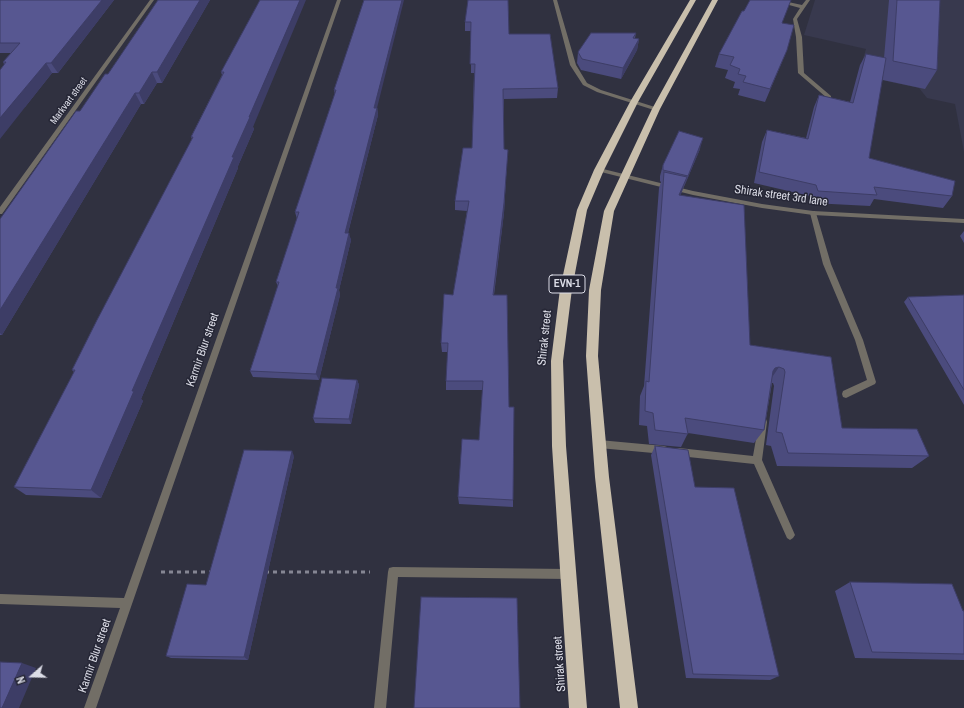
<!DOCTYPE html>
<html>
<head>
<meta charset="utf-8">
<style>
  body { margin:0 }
  #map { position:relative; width:964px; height:708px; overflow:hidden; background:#303140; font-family:"Archivo Narrow",sans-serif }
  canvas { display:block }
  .north { position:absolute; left:12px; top:656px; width:40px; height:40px; -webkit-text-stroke:3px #262736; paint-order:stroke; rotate:250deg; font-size:11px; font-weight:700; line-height:16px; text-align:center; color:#dcdde7 }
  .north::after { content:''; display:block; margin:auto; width:14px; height:18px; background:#dcdde7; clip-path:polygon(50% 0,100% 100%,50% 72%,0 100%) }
</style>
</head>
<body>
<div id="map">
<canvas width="964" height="708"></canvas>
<div class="north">N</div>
</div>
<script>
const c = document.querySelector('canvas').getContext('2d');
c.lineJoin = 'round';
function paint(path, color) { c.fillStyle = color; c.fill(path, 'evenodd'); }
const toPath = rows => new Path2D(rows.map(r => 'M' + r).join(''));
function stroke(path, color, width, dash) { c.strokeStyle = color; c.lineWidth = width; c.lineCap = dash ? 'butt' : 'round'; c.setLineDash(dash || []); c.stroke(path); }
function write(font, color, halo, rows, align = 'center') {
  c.font = font + ' "Archivo Narrow",sans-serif'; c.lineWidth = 3; c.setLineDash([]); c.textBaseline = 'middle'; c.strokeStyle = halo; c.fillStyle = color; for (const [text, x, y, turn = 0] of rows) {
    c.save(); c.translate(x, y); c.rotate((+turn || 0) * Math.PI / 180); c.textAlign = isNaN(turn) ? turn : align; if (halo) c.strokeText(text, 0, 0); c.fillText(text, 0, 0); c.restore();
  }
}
const built = toPath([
  [815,0,964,0,964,152,955,104,927,98,919,88,858,75,866,49,804,35]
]);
const path = toPath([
  [161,572,212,572],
  [265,572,370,572]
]);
const lane = toPath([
  [771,0,779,0,802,5,806,0,810,0,797,19,802,37,804,73,831,96,831,98,827,98,798,73,796,37,793,19,800,8,771,0],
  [811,211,815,211,816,213,831,264,863,340,876,382,875,384,846,398,843,397,842,394,843,391,867,380,855,340,823,264,810,213,811,211],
  [763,418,766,419,767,422,762,460,795,535,793,538,790,540,787,538,754,464,679,456,676,455,675,452,676,449,679,448,753,456,759,422,760,419,763,418],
  [599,440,664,446,667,447,668,450,667,453,664,454,599,448,596,447,595,444,596,441,599,440],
  [393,567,568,569,572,570,573,574,572,578,568,579,398,577,386,708,374,708,388,572,389,568,393,567]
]);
const street = toPath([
  [150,0,154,0,2,214,0,214,0,207,150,0],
  [337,0,341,0,96,708,84,708,120,608,0,604,0,594,124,598,337,0],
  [553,0,557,0,576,65,587,83,601,90,658,108,658,110,654,110,597,92,583,85,570,65,553,0],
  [599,168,693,191,762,204,813,211,964,219,964,223,813,215,762,208,693,195,597,171,596,170,599,168]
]);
const highway = toPath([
  [690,0,696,0,638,102,604,170,587,210,572,289,563,361,566,446,587,708,569,708,552,446,551,361,560,289,577,210,594,170,630,102,690,0],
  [712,0,718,0,660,109,614,211,601,290,598,356,609,477,638,708,620,708,595,477,586,356,589,290,604,211,652,109,712,0]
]);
const wall = toPath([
  [0,0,114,0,58,73,52,73,25,107,3,62,11,53,0,53],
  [158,0,210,0,162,83,157,83,144,104,141,104,2,335,0,335,0,219,80,111,108,74],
  [260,0,253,127,254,129,238,166,238,168,141,399,143,401,101,498,26,495,14,487,74,372,72,370,192,139,191,137,222,75,221,72],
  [364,0,378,115,348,233,351,240,339,290,340,295,319,380,253,377,250,371,278,286,276,282,297,219,295,212,335,94,334,90],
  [889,0,940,0,937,70,925,89,883,80,883,71,869,158,952,196,943,208,874,199,870,206,812,203,810,196,754,183,762,142,767,130,806,138,814,107,819,95,850,102,860,65,866,54,884,58],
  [468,2,509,34,558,88,557,98,504,99,504,149,507,159,504,213,494,295,509,407,513,500,513,507,459,504,458,497,479,440,483,390,446,390,446,381,448,352,442,352,441,343,453,295,467,211,455,210,455,201,472,148,474,73,471,73,471,31,465,31,465,22],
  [744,11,782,23,787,50,765,102,738,95,740,89,733,88,735,82,725,78,728,70,715,67,719,54],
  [636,33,635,38,639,39,637,50,621,79,581,70,577,63,578,52],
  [700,149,680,196,750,345,831,357,842,428,929,456,912,468,777,466,771,446,766,445,774,386,773,383,772,383,764,430,754,443,688,433,681,447,649,444,647,426,639,425,640,396,644,386,659,188,661,182,660,181,660,176,663,165],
  [964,231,964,243,960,236],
  [964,295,964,405,904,302,908,297],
  [357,380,359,385,351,424,315,423,313,418],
  [655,446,695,487,779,676,770,680,686,678,651,455],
  [294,456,248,660,171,658,166,656],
  [850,582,964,611,964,660,855,658,835,591]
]);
const shadedWall = toPath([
  [102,0,114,0,58,73,51,63],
  [200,0,210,0,162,83,157,72],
  [300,0,306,0,253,127,254,129,238,166,238,168,141,399,143,401,101,498,91,490,132,391,249,117],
  [402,0,404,0,377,108,378,115,346,240,345,233,374,108],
  [639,39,637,50,621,79,623,68],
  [46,63,52,73,0,139,0,118],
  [152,72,157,83,144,104,139,93],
  [135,93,141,104,2,335,0,333,0,310],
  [703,138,700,149,684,187,688,176],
  [507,159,504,213,492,304,493,295],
  [687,177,681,194,674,212,679,195],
  [349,233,351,240,339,290,340,295,319,380,316,374,336,288],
  [779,367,769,382,766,383,775,368],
  [357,380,359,385,351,424,349,419],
  [292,451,294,456,248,660,244,657],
  [22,663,36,668,19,708,2,708]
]);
const building = toPath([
  [0,0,102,0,51,63,46,63,0,118,0,70,6,62,3,62,20,43,0,43,0,0],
  [158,0,200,0,157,72,152,72,139,93,135,93,0,310,0,219,76,111,80,111,105,74,108,74,158,0],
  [260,0,300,0,249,117,250,117,232,157,234,157,132,391,134,391,91,490,14,487,75,370,72,370,97,320,193,137,191,137,224,72,221,72,260,0],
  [364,0,402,0,374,108,377,108,345,233,349,233,336,288,338,288,316,374,250,371,279,282,276,282,299,212,295,212,336,90,334,90,364,0],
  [468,0,508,0,509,34,550,34,558,88,503,89,504,149,508,150,504,203,493,295,507,295,509,407,514,407,513,500,458,497,462,439,479,440,483,381,446,381,448,343,441,343,444,294,453,295,469,201,455,201,463,148,472,148,475,64,470,64,471,22,465,22,468,0],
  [750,0,791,0,782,23,794,25,787,50,770,89,743,82,746,76,738,74,740,69,730,65,734,57,719,54,742,11,744,11,750,0],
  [897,0,940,0,937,70,893,61,897,0],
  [591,33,636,33,633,38,639,39,623,68,582,59,578,52,591,33],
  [866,54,886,58,869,158,955,181,952,196,874,187,877,195,818,191,816,185,759,172,767,130,808,139,819,95,853,103,866,54],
  [679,131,703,138,688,176,663,170,663,165,679,131],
  [664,172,687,177,679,195,744,205,750,345,831,357,842,428,917,429,929,456,788,453,782,433,776,432,785,372,784,369,779,367,775,368,773,371,764,430,685,418,688,434,655,430,653,413,645,411,646,381,649,382,664,172],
  [964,295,964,390,908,297,964,295],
  [322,378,357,380,349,419,313,418,322,378],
  [655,446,688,450,695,487,734,488,779,676,693,674,655,446],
  [244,450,292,451,244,657,166,656,187,584,206,585,244,450],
  [850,582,952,584,963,611,964,611,964,654,872,652,850,582],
  [421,597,517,598,520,708,414,708,421,597],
  [0,662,22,663,2,708,0,708,0,662]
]);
const farStreetnames = [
  ["Markvart street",69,101,-54]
];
const shields = [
  [567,284,36]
];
const shieldNames = [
  ["EVN-1",567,284]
];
const streetNames = [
  ["Shirak street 3rd lane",781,196,8],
  ["Shirak street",545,338,-84],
  ["Karmir Blur street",203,350,-71],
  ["Karmir Blur street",95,656,-71],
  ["Shirak street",560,664,-94]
];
paint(built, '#38394e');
stroke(path, '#858693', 3, [4, 4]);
paint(lane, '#726e66');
paint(street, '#726e66');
paint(highway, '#c9bfac');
paint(wall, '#4b4b7d');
paint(shadedWall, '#3d3d66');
paint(building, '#575791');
stroke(building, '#3d3d66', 1);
write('10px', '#dcdde7', '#262736', farStreetnames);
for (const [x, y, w] of shields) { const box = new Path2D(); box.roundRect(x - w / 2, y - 9, w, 18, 3); c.fillStyle = '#262736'; c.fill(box); stroke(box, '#dcdde7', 1); }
write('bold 11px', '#dcdde7', null, shieldNames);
write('12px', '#dcdde7', '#262736', streetNames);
</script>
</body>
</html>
